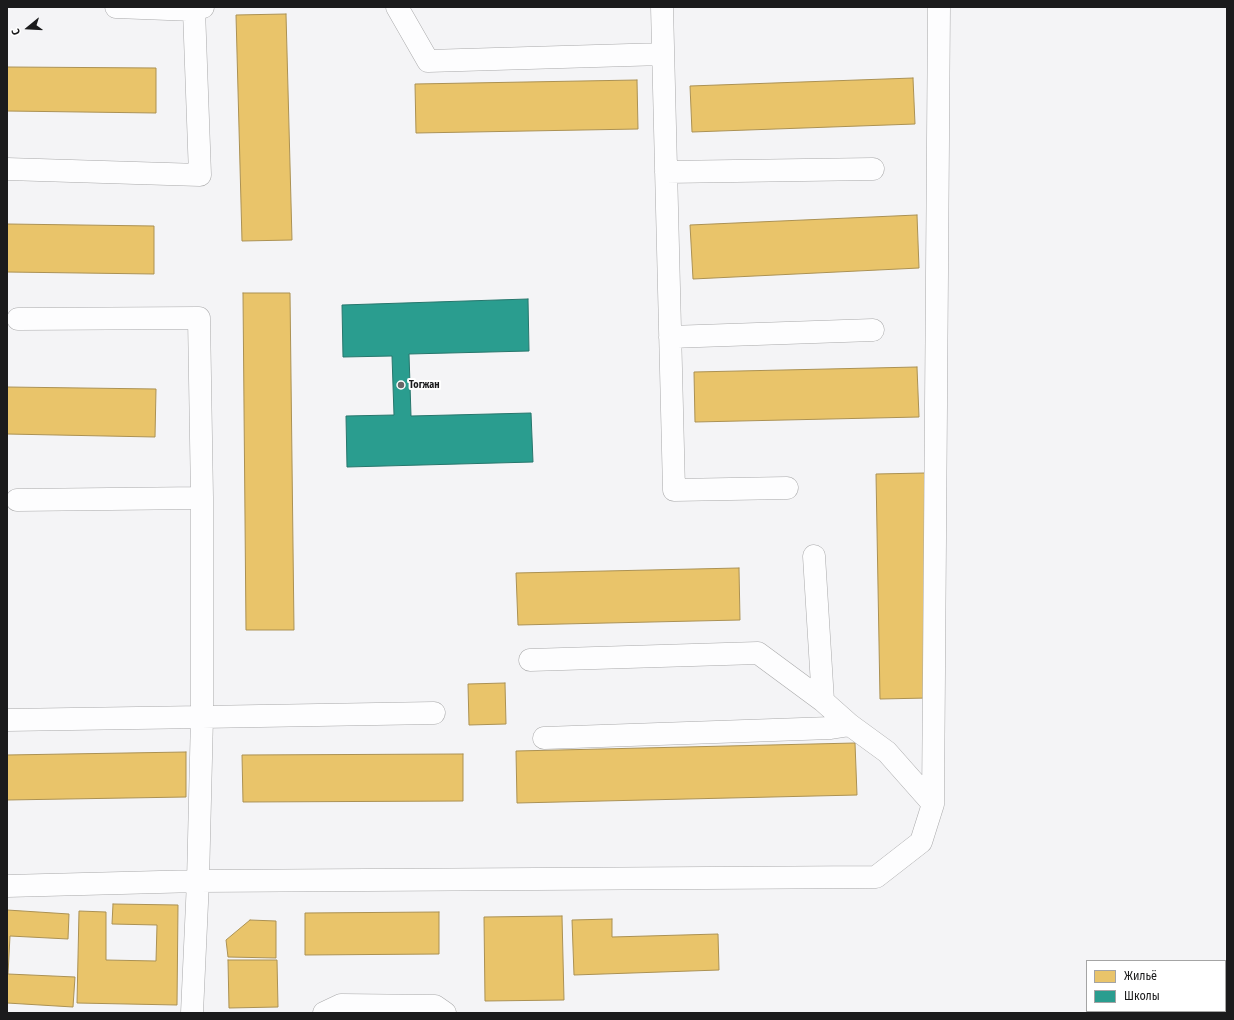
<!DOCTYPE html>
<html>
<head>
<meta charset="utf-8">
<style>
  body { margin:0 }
  #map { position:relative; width:1234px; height:1020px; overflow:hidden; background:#f4f4f6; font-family:"Fira Sans Condensed",sans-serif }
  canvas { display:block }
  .frame { position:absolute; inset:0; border:8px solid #1b1b1c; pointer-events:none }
  .legend { position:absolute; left:1086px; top:960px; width:140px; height:52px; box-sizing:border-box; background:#fff; border:1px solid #a4a4a4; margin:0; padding:5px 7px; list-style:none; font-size:12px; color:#1b1b1c }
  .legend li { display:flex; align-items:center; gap:8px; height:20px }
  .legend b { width:20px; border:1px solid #a4a4a4 }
  .north { position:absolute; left:8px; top:8px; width:40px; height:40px; -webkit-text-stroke:3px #fff; paint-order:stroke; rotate:252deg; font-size:11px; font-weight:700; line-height:16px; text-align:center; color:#1b1b1c }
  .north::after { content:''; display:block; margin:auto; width:14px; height:18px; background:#1b1b1c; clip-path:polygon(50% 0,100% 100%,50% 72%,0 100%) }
</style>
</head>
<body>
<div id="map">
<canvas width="1234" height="1020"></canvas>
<div class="frame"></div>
<ul class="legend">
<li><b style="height:11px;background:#e9c46a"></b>Жильё</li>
<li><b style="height:11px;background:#2a9d8f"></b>Школы</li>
</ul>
<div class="north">С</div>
</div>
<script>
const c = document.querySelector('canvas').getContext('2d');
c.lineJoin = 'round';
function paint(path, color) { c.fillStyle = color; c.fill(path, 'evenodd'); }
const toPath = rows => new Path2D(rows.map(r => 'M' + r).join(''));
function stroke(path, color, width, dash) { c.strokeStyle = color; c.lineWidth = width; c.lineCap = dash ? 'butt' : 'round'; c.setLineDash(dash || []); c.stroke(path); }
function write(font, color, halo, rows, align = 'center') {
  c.font = font + ' "Fira Sans Condensed",sans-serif'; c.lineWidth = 4; c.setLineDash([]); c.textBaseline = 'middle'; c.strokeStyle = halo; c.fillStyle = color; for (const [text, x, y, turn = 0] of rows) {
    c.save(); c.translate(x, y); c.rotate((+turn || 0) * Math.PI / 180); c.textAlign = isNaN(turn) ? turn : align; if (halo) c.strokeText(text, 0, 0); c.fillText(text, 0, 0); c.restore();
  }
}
const homes = toPath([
  [286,14,292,240,242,241,236,15,286,14],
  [7,67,156,68,156,113,7,111,7,67],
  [913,78,915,124,692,132,690,86,913,78],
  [637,80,638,129,416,133,415,84,637,80],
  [917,215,919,268,693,279,690,225,917,215],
  [7,224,154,226,154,274,7,272,7,224],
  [243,293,290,293,294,630,246,630,243,293],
  [917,367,919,417,695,422,694,372,917,367],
  [7,387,156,389,155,437,7,434,7,387],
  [925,473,928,698,880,699,876,474,925,473],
  [739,568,740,620,518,625,516,573,739,568],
  [505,683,506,724,469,725,468,684,505,683],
  [855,743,857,795,517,803,516,751,855,743],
  [186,752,186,797,7,800,7,755,186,752],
  [463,754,463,801,243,802,242,755,463,754],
  [113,904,178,905,177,1005,77,1003,79,911,106,912,106,960,156,961,157,925,112,924,113,904],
  [7,910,69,914,68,939,10,936,8,974,75,977,73,1007,7,1003,7,910],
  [439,912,439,954,305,955,305,913,439,912],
  [562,916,564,1000,485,1001,484,917,562,916],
  [612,919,612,937,718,934,719,970,574,975,572,920,612,919],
  [250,920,276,921,276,958,228,957,226,940,250,920],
  [228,960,277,960,278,1007,229,1008,228,960]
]);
const schools = toPath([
  [528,299,529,351,409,354,411,416,531,413,533,462,347,467,346,416,394,415,392,356,343,357,342,305,528,299]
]);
const minor = toPath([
  [116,7,194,10,203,7],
  [397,7,428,61,663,54],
  [662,7,674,490,787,488],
  [7,169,200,175,194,10],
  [666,172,873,169],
  [18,319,199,318,202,498],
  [670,337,873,330],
  [17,500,202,498,202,717,434,713],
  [814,556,823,701],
  [7,720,202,717,198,881,192,1013],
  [544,738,831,728,850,725],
  [933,804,939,7],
  [7,886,198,881,876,877,921,842,933,804,887,752,850,725,823,701,758,653,530,660],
  [324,1013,341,1005,435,1006,445,1013]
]);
const markers = [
  [401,385,4,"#676768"]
];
const poiNames = [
  ["Тогжан",409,385]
];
paint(homes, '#e9c46a');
stroke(homes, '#ab9153', 1);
paint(schools, '#2a9d8f');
stroke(schools, '#26766c', 1);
stroke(minor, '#a9a9aa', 23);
stroke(minor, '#fdfdfe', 22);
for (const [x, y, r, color] of markers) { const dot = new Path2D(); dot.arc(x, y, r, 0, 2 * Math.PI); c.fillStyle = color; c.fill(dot); stroke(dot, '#fff', 1.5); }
write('bold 10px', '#1b1b1c', '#fff', poiNames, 'left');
</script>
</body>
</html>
